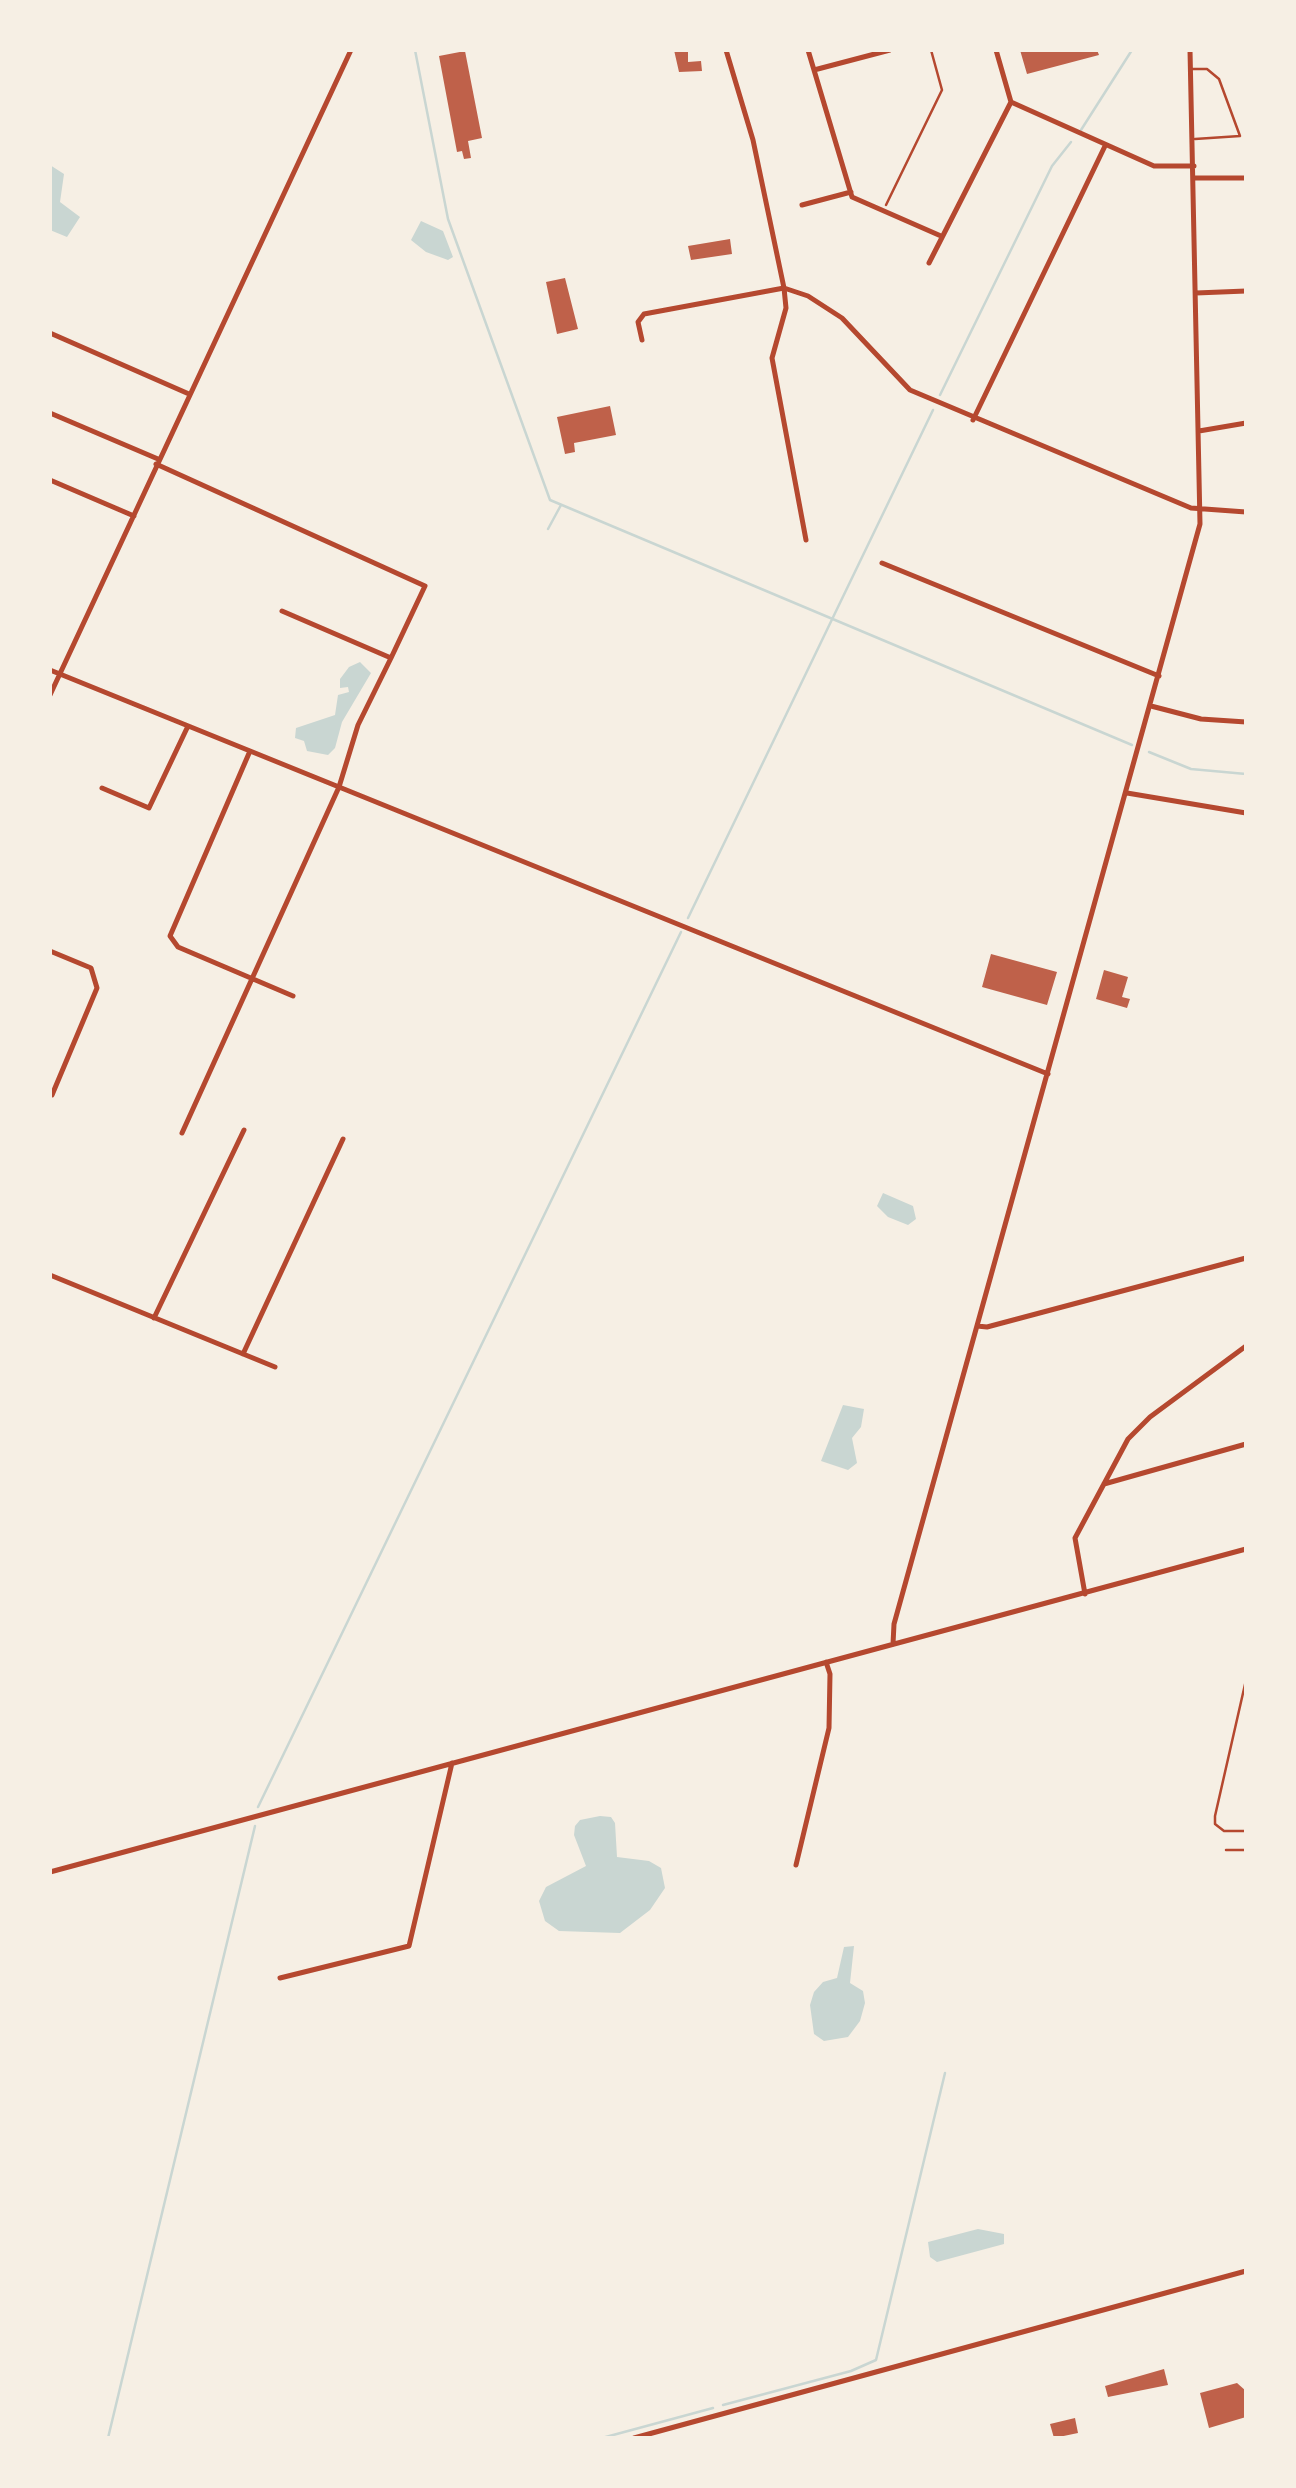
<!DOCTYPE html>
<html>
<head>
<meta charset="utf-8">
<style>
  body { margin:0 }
  #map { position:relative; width:1296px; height:2488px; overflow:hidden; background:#f6efe4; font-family:Karla,sans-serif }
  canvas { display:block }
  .frame { position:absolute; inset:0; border:52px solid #f6efe4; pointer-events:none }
</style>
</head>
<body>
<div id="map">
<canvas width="1296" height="2488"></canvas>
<div class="frame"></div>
</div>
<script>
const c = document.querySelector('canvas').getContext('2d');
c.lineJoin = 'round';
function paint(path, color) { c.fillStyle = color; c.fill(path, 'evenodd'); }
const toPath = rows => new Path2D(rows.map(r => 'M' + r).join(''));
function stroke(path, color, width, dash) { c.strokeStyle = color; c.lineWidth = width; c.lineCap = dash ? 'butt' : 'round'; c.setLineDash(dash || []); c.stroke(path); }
const water = toPath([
  [50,165,64,174,60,202,80,217,67,237,50,230],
  [421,221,443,231,453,257,448,260,426,252,411,240],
  [360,662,371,673,342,722,335,748,328,755,307,751,304,741,295,738,296,728,335,715,338,695,349,692,348,687,340,688,340,679,349,667],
  [883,1193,913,1206,916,1219,908,1225,888,1217,877,1206],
  [843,1405,864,1409,861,1427,852,1438,857,1463,848,1470,821,1461],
  [600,1816,611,1817,615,1823,617,1857,649,1861,661,1868,665,1888,650,1910,620,1933,559,1931,545,1921,539,1901,546,1887,586,1866,574,1835,575,1826,580,1820],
  [854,1946,850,1983,863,1991,865,2003,860,2021,848,2037,824,2041,814,2034,810,2005,814,1992,823,1982,837,1978,844,1947],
  [978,2229,1004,2234,1004,2244,937,2262,930,2257,928,2242]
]);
const stream = toPath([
  [415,50,448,219,550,500,1132,745],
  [1081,130,1132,50],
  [940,395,1052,166,1071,142],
  [548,529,561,505],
  [1149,752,1191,769,1246,774],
  [688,918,933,410],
  [258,1807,681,932],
  [723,2405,851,2371,876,2360,945,2073],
  [108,2438,255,1826],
  [602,2438,713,2408]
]);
const building = toPath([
  [674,50,688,50,688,62,701,61,702,71,679,72],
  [1020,50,1097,50,1099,55,1027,74],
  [465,51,482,138,468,141,471,158,464,159,462,151,457,152,439,56],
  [730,239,732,254,691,260,688,246],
  [565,278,578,329,557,334,546,282],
  [610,406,616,435,574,443,575,452,565,454,557,417],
  [991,954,1057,972,1047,1005,982,987],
  [1104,970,1128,977,1122,997,1130,999,1127,1008,1096,999],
  [1164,2369,1168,2385,1108,2397,1105,2386],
  [1237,2383,1246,2391,1246,2417,1209,2428,1200,2393],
  [1075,2418,1078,2433,1054,2438,1050,2424]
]);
const path = toPath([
  [886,205,942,90,931,50]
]);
const service = toPath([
  [1192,69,1207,69,1219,79,1240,136,1195,139],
  [1246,1680,1215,1816,1215,1824,1224,1831,1246,1831],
  [1226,1850,1246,1850]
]);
const minor = toPath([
  [726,50,753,140,784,288,786,308,772,358,806,540],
  [808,50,852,197,941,236],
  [996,50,1011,102],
  [814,70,890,50],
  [1011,102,1154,166,1194,166],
  [1194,178,1246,178],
  [802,205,851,192],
  [929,263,1011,102],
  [1196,293,1246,291],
  [50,333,189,394],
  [642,340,638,322,644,314,784,288,808,296,842,318,910,390,1191,508,1246,512],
  [50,413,158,459],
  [973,420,1105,146],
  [1199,431,1246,423],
  [156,464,425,586,391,658,282,611],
  [50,480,134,516],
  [882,563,1159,676],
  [50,670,1048,1074],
  [50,695,351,50],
  [1151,706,1201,719,1246,722],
  [250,751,170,936,178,947,293,996],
  [102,788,149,808,188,726],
  [1127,793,1246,813],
  [50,951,91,968,97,988,52,1095],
  [182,1133,339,787,358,725,391,658],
  [50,1275,275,1367],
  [154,1318,244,1130],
  [977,1326,987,1327,1246,1258],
  [243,1354,343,1139],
  [1104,1484,1246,1444],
  [1085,1594,1075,1538,1128,1439,1150,1417,1246,1346],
  [893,1644,894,1624,1200,524,1190,50],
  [796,1865,829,1728,830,1674,826,1662],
  [50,1872,1246,1549],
  [280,1978,409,1946,452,1763],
  [634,2438,1246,2271]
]);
paint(water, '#c9d6d2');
stroke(stream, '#c9d6d2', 2.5);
paint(building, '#bf614a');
stroke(path, '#b5482f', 2.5);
stroke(service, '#b5482f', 2.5);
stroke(minor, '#b5482f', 5);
</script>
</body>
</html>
